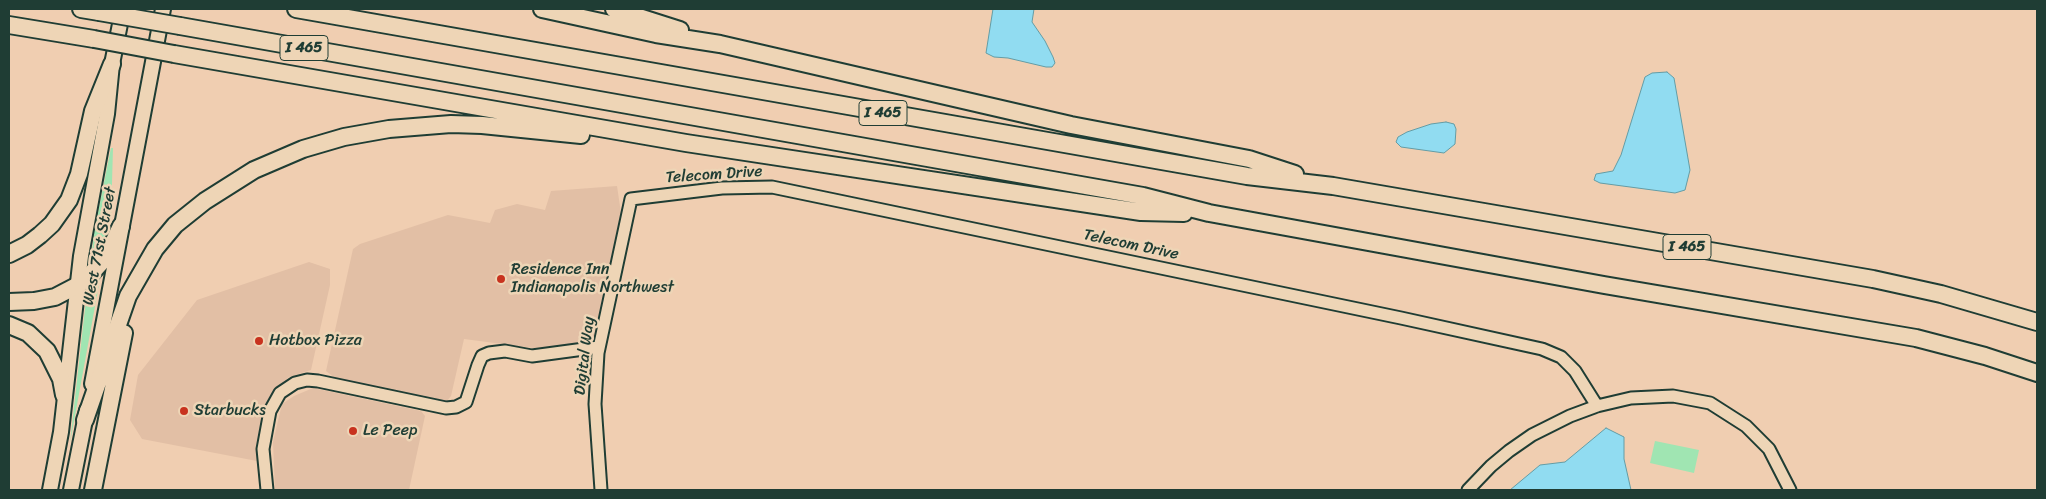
<!DOCTYPE html>
<html>
<head>
<meta charset="utf-8">
<style>
  body { margin:0 }
  #map { position:relative; width:2046px; height:499px; overflow:hidden; background:#f0ceb1; font-family:Sriracha,sans-serif }
  canvas { display:block }
  .frame { position:absolute; inset:0; border:10px solid #1f3d34; pointer-events:none }
</style>
</head>
<body>
<div id="map">
<canvas width="2046" height="499"></canvas>
<div class="frame"></div>
</div>
<script>
const c = document.querySelector('canvas').getContext('2d');
c.lineJoin = 'round';
function paint(path, color) { c.fillStyle = color; c.fill(path, 'evenodd'); }
const toPath = rows => new Path2D(rows.map(r => 'M' + r).join(''));
function stroke(path, color, width, dash) { c.strokeStyle = color; c.lineWidth = width; c.lineCap = dash ? 'butt' : 'round'; c.setLineDash(dash || []); c.stroke(path); }
function write(font, color, halo, rows, align = 'center') {
  c.font = font + ' Sriracha,sans-serif'; c.lineWidth = 5; c.setLineDash([]); c.textBaseline = 'middle'; c.strokeStyle = halo; c.fillStyle = color; for (const [text, x, y, turn = 0] of rows) {
    c.save(); c.translate(x, y); c.rotate((+turn || 0) * Math.PI / 180); c.textAlign = isNaN(turn) ? turn : align; if (halo) c.strokeText(text, 0, 0); c.fillText(text, 0, 0); c.restore();
  }
}
const built = toPath([
  [617,186,621,213,594,336,585,341,541,349,464,339,451,396,446,402,335,378,326,371,353,249,360,244,448,215,490,223,495,210,517,204,545,210,551,191],
  [309,262,330,269,330,285,311,370,289,377,276,388,263,417,257,461,142,439,130,420,138,375,197,300],
  [313,388,421,411,425,416,409,490,275,490,273,442,282,404,294,396]
]);
const green = toPath([
  [111,148,113,148,111,218,104,243,91,262,94,232],
  [100,276,100,279,70,443,87,291,88,287],
  [1655,441,1699,450,1694,473,1650,463]
]);
const water = toPath([
  [993,9,1034,9,1032,22,1045,41,1053,57,1055,63,1052,67,1046,67,1008,58,994,57,986,53,993,9],
  [1667,72,1674,78,1690,170,1685,190,1675,193,1600,183,1594,180,1596,174,1613,171,1621,155,1645,77,1652,73,1667,72],
  [1446,122,1454,124,1456,129,1455,144,1444,153,1401,147,1396,142,1398,137,1407,132,1431,124,1446,122],
  [1606,428,1624,437,1624,459,1631,490,1510,490,1540,465,1565,462,1606,428]
]);
const minor = toPath([
  [267,490,263,449,270,411,280,393,295,383,307,380,318,381,446,408,456,407,466,402,478,365,482,356,489,353,505,351,532,356,599,347],
  [601,490,595,404,598,353,631,199,722,188,772,187,1401,318,1542,349,1561,357,1575,371,1597,406],
  [1468,490,1491,466,1509,451,1532,435,1570,416,1597,406,1631,398,1673,396,1710,403,1746,426,1769,449,1790,490]
]);
const major = toPath([
  [92,384,163,9],
  [50,490,61,432,81,256,107,114,112,64,123,9],
  [71,490,87,410]
]);
const highway = toPath([
  [81,9,99,12],
  [296,9,1247,176,1333,186,1873,279,1941,294,2037,322],
  [542,9,656,34,720,44,1071,125,1249,159,1295,174],
  [614,9,680,30],
  [9,25,94,39],
  [180,26,1143,196,1209,213,1604,285,1916,338,1985,356,2037,373],
  [174,54,686,143,1141,212,1184,213],
  [9,254,27,245,40,235,52,224,69,200,79,174,93,111,112,64],
  [9,302,34,301,55,297,78,285,88,277,107,256,121,226],
  [9,325,28,333,47,351,61,379,64,395],
  [85,420,128,296,155,249,175,225,205,201,254,170,303,149,344,137,389,129,451,124,482,125,581,135],
  [93,490,124,333]
]);
const highwayBridge = toPath([
  [99,12,180,26],
  [94,39,174,54]
]);
const markers = [
  [501,279,5,"#c8321e"],
  [259,341,5,"#c8321e"],
  [184,411,5,"#c8321e"],
  [353,431,5,"#c8321e"]
];
const shields = [
  [304,48,48],
  [883,113,48],
  [1687,247,48]
];
const shieldNames = [
  ["I 465",304,48],
  ["I 465",883,113],
  ["I 465",1687,247]
];
const streetNames = [
  ["Telecom Drive",714,175,-4],
  ["Telecom Drive",1131,245,12],
  ["West 71st Street",100,246,-79],
  ["Digital Way",585,356,-83]
];
const poiNames = [
  ["Residence Inn",511,270],
  ["Indianapolis Northwest",511,288],
  ["Hotbox Pizza",269,341],
  ["Starbucks",194,411],
  ["Le Peep",363,431]
];
paint(built, '#e2bfa5');
paint(green, '#a0e5b2');
paint(water, '#91dcf1');
stroke(water, '#639ca5', 1);
stroke(minor, '#1f3d34', 15);
stroke(major, '#1f3d34', 18);
stroke(highway, '#1f3d34', 20);
stroke(minor, '#eed5b6', 11);
stroke(major, '#eed5b6', 14);
stroke(highway, '#eed5b6', 16);
stroke(highwayBridge, '#1f3d34', 20, []);
stroke(highwayBridge, '#eed5b6', 16);
for (const [x, y, r, color] of markers) { const dot = new Path2D(); dot.arc(x, y, r, 0, 2 * Math.PI); c.fillStyle = color; c.fill(dot); stroke(dot, '#eed5b6', 2); }
for (const [x, y, w] of shields) { const box = new Path2D(); box.roundRect(x - w / 2, y - 12.5, w, 25, 4); c.fillStyle = '#eed5b6'; c.fill(box); stroke(box, '#1f3d34', 1); }
write('bold 15px', '#1f3d34', null, shieldNames);
write('16px', '#1f3d34', '#eed5b6', streetNames);
write('16px', '#1f3d34', '#eed5b6', poiNames, 'left');
</script>
</body>
</html>
